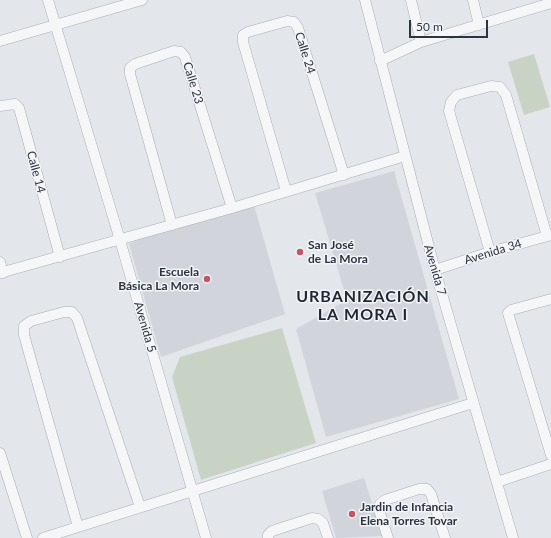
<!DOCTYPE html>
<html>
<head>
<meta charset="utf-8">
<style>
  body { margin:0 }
  #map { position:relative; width:551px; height:538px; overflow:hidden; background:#e3e6ea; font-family:Lato,sans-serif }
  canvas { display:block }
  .scale { position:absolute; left:409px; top:20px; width:79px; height:18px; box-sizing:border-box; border:2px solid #2d3440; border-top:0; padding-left:5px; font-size:12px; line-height:14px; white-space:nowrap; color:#2d3440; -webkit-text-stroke:3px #f2f4f7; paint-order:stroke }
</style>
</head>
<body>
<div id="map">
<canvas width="551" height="538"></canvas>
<div class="scale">50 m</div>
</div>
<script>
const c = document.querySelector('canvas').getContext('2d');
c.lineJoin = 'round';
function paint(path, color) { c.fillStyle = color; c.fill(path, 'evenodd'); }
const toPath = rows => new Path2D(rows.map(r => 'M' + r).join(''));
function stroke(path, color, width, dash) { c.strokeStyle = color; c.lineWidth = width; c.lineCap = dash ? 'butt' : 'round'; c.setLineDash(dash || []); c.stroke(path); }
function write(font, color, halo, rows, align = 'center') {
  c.font = font + ' Lato,sans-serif'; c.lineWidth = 3; c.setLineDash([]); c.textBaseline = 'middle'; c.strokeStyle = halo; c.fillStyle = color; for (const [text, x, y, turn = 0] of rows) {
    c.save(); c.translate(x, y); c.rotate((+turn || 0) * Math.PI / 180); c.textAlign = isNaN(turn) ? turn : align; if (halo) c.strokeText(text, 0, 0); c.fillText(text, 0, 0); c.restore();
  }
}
const built = toPath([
  [394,171,459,399,326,437,296,329,347,300,315,193],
  [254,205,285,314,161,357,129,244,172,225],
  [364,478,383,536,336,538,322,491]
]);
const green = toPath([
  [534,54,550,107,524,115,508,62],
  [282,328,316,443,201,480,172,377,180,357]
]);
const minor = toPath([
  [48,0,120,240,206,538],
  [365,0,435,270,513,538],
  [411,0,421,42],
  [473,0,479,25],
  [0,41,142,0],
  [380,61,421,42,551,3],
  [0,106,15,104,19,108,60,257],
  [286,191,243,42,243,35,248,32,287,21,294,22,298,28,344,175],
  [172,225,130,74,130,68,135,64,174,51,181,52,185,57,232,208],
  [490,252,449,111,451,102,457,95,491,86,500,87,506,95,547,236],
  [0,262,3,273],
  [435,270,490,252,551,235],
  [0,273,232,208,405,156],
  [551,299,511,310,508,313,551,455],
  [0,453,27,538],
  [497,482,551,464],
  [78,527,24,335,24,326,31,321,64,312,72,312,77,318,140,507],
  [43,538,473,403],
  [268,538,268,535,272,531,312,518,318,519,323,523,328,538],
  [388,538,379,510,380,504,385,500,419,489,427,489,431,494,445,538]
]);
const markers = [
  [300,252,4,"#c05667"],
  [207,279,4,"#c05667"],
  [352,514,4,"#c05667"]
];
const streetNames = [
  ["Calle 24",305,53,72],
  ["Calle 23",193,83,73],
  ["Calle 14",36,172,75],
  ["Avenida 34",493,252,-17],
  ["Avenida 7",435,270,74],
  ["Avenida 5",145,327,74]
];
const poiNames = [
  ["San José",308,245],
  ["de La Mora",308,259],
  ["Escuela",199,272,"right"],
  ["Básica La Mora",199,286,"right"],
  ["Jardin de Infancia",360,507],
  ["Elena Torres Tovar",360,521]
];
const districtNames = [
  ["URBANIZACIÓN",363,297],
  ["LA MORA I",363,315]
];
paint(built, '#d1d5db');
paint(green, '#c9d3c5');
stroke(minor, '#a9adb4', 11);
stroke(minor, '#f5f6f8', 10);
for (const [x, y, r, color] of markers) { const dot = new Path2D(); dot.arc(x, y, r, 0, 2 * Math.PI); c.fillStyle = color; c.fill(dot); stroke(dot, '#f2f4f7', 1.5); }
write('12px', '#2d3440', '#f2f4f7', streetNames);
write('bold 12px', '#2d3440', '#f2f4f7', poiNames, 'left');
c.letterSpacing = '1px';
write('bold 16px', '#1f2531', '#f2f4f7', districtNames);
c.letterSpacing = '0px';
</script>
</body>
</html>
